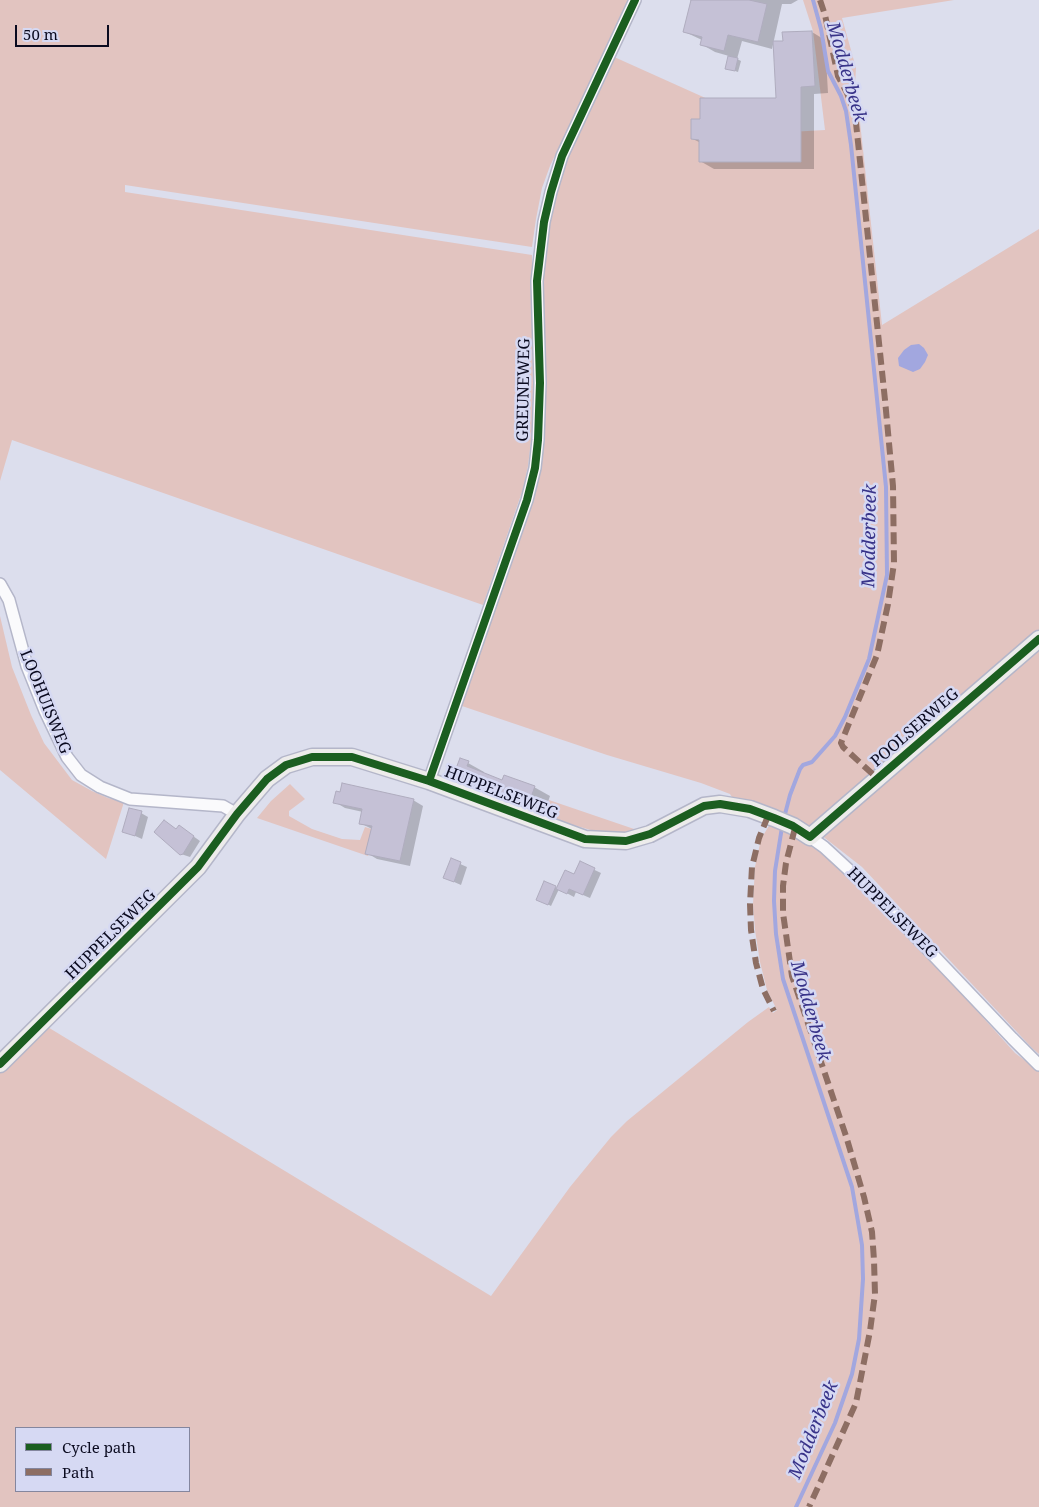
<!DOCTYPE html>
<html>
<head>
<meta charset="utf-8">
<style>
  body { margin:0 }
  #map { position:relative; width:1039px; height:1507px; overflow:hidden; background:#dcdeed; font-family:"Noto Serif",serif }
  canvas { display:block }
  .legend { position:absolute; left:15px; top:1427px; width:175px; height:65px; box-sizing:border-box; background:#d6d9f3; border:1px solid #84869e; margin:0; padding:6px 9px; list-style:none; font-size:15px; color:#0a0a1f }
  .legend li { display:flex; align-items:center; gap:10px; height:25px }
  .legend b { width:25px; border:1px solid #84869e }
  .scale { position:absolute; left:15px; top:25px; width:94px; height:22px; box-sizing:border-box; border:2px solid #0a0a1f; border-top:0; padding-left:6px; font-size:15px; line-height:18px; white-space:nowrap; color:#0a0a1f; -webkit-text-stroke:4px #d6d9f3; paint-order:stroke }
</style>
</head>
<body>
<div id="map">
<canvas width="1039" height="1507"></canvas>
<ul class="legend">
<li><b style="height:6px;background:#1b5e20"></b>Cycle path</li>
<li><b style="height:6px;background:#8d6e63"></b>Path</li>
</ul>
<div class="scale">50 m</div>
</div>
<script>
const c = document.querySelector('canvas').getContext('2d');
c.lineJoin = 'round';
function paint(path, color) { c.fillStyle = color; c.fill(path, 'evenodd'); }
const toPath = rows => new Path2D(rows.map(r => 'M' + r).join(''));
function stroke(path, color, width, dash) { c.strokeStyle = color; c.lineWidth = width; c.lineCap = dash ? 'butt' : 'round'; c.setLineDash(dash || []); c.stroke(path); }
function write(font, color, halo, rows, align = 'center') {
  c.font = font + ' "Noto Serif",serif'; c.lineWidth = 5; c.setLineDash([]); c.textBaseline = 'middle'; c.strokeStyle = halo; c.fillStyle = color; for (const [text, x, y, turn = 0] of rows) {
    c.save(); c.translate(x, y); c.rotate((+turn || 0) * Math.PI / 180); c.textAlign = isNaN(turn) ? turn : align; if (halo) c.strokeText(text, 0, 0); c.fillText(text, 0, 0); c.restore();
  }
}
const green = toPath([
  [0,0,630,0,550,166,542,188,536,219,532,247,125,185,125,192,532,255,533,386,532,432,528,466,523,489,483,605,12,440,0,481],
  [803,0,954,0,842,18,856,68,855,86,850,90,860,122,882,325,1039,229,1039,630,813,827,806,827,735,802,730,794,701,783,607,755,459,705,531,495,540,292,547,198,612,56,770,127,789,132,825,130,813,31],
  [0,616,12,667,31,715,44,743,72,780,92,791,108,798,124,802,106,859,0,770],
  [1039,641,1039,1054,1032,1048,862,867,821,835],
  [290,784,305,799,289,811,289,816,312,829,342,839,360,840,365,827,375,830,368,856,257,818,271,801],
  [549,800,637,830,619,833,601,833,563,822,543,815],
  [770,824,800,839,826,856,853,879,908,934,1015,1053,1039,1071,1039,1507,0,1507,0,1071,46,1026,491,1296,570,1187,611,1137,627,1121,748,1022,769,1007,773,1013,777,1010,767,990,760,962,755,930,753,904,755,867,761,839],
  [16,1428,189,1428,189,1491,16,1491]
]);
const water = toPath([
  [919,344,924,348,928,355,925,362,920,369,913,372,899,366,898,358,904,350,911,345]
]);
const shadow = toPath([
  [690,0,798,0,791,4,782,4,772,49,742,41,737,59,741,61,738,72,726,68,729,56,715,52,701,44,702,40,685,32,692,1],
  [812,32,825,40,828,93,814,94,814,169,714,169,700,161,701,143,693,139,701,121,777,99,784,42],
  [468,763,484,772,483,774,503,781,534,787,550,796,544,814,469,787,453,778],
  [413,800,423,806,410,866,377,859,367,853,372,829,360,823,363,812,345,808,335,802],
  [141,813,148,817,142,839,124,831],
  [179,826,200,841,190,857,181,854,177,830],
  [451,860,467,867,461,885,445,878],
  [580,863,601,873,590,898,576,892,574,897,559,889,551,906,538,899,544,882,558,889,575,875]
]);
const stream = toPath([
  [784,818,790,795,800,769,803,765,812,762,835,736,845,717,869,659,887,575,886,487,851,145,846,111,841,96,828,71,821,29,813,0],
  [782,827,775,871,774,901,776,934,783,979,852,1187,862,1245,863,1279,859,1339,852,1374,835,1423,796,1507]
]);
const building = toPath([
  [691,0,749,0,767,4,758,42,728,35,724,51,700,45,702,37,683,32,691,0],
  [812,31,815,86,801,87,801,162,699,162,699,140,691,139,691,119,700,119,700,98,776,98,773,41,783,41,782,32,812,31],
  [728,56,738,58,735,71,725,69,728,56],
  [460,758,469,761,467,766,502,780,504,775,535,786,528,806,452,779,460,758],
  [342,783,414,799,400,861,365,854,372,826,359,824,362,809,333,803,336,791,340,792,342,783],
  [129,808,142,811,135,836,122,832,129,808],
  [164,820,176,829,179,825,194,836,183,854,180,855,154,832,164,820],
  [451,858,461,862,454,882,443,878,451,858],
  [580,861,595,868,583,895,569,889,567,894,556,889,565,870,574,874,580,861],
  [544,881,556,886,548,905,536,900,544,881]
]);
const street = toPath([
  [0,584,9,600,27,666,45,711,67,757,81,775,100,787,130,799,223,806,237,814],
  [429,781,527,500,535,468,538,440,540,383,537,281,544,222,551,192,562,156,635,0],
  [810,837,824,847,875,894,1012,1038,1039,1065]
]);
const secondary = toPath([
  [0,1064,198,867,237,814,267,779,286,765,312,757,352,757,429,781,585,839,626,841,650,834,704,806,720,804,750,809,774,818,793,826,810,837,1039,639]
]);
const quiet = toPath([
  [820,0,825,15,838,76,847,93,853,109,856,123,885,400,893,486,894,563,888,604,877,655,841,743,843,747,877,778],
  [768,816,759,838,752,867,750,904,751,930,756,963,763,989,774,1011],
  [795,828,786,863,783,886,783,913,792,976,846,1136,864,1197,872,1232,874,1260,875,1294,870,1331,856,1403,809,1507]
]);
const cycleway = toPath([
  [429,781,527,500,535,468,538,440,540,383,537,281,544,222,551,192,562,156,635,0],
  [0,1064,198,867,237,814,267,779,286,765,312,757,352,757,429,781,585,839,626,841,650,834,704,806,720,804,750,809,774,818,793,826,810,837,1039,639]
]);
const streetNames = [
  ["GREUNEWEG",524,390,-89],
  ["LOOHUISWEG",45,702,68],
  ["POOLSERWEG",915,728,-41],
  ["HUPPELSEWEG",501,793,21],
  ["HUPPELSEWEG",892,913,45],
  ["HUPPELSEWEG",111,935,-45]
];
const waterNames = [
  ["Modderbeek",846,72,74],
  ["Modderbeek",870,536,-89],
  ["Modderbeek",810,1011,74],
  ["Modderbeek",814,1430,-68]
];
paint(green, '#e2c4c0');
paint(water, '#a2a7df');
paint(shadow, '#0003');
stroke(stream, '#a2a7df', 4);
paint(building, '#c5c1d6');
stroke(building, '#afacbe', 1);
stroke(street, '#b4b6c9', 14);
stroke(secondary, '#b4b6c9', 19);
stroke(street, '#fafafc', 11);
stroke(secondary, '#edeceb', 16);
stroke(quiet, '#8d6e63', 6, [12, 6]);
stroke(cycleway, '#1b5e20', 8);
write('16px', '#0a0a1f', '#d6d9f3', streetNames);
write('italic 18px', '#383389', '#d6d9f3', waterNames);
</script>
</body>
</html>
